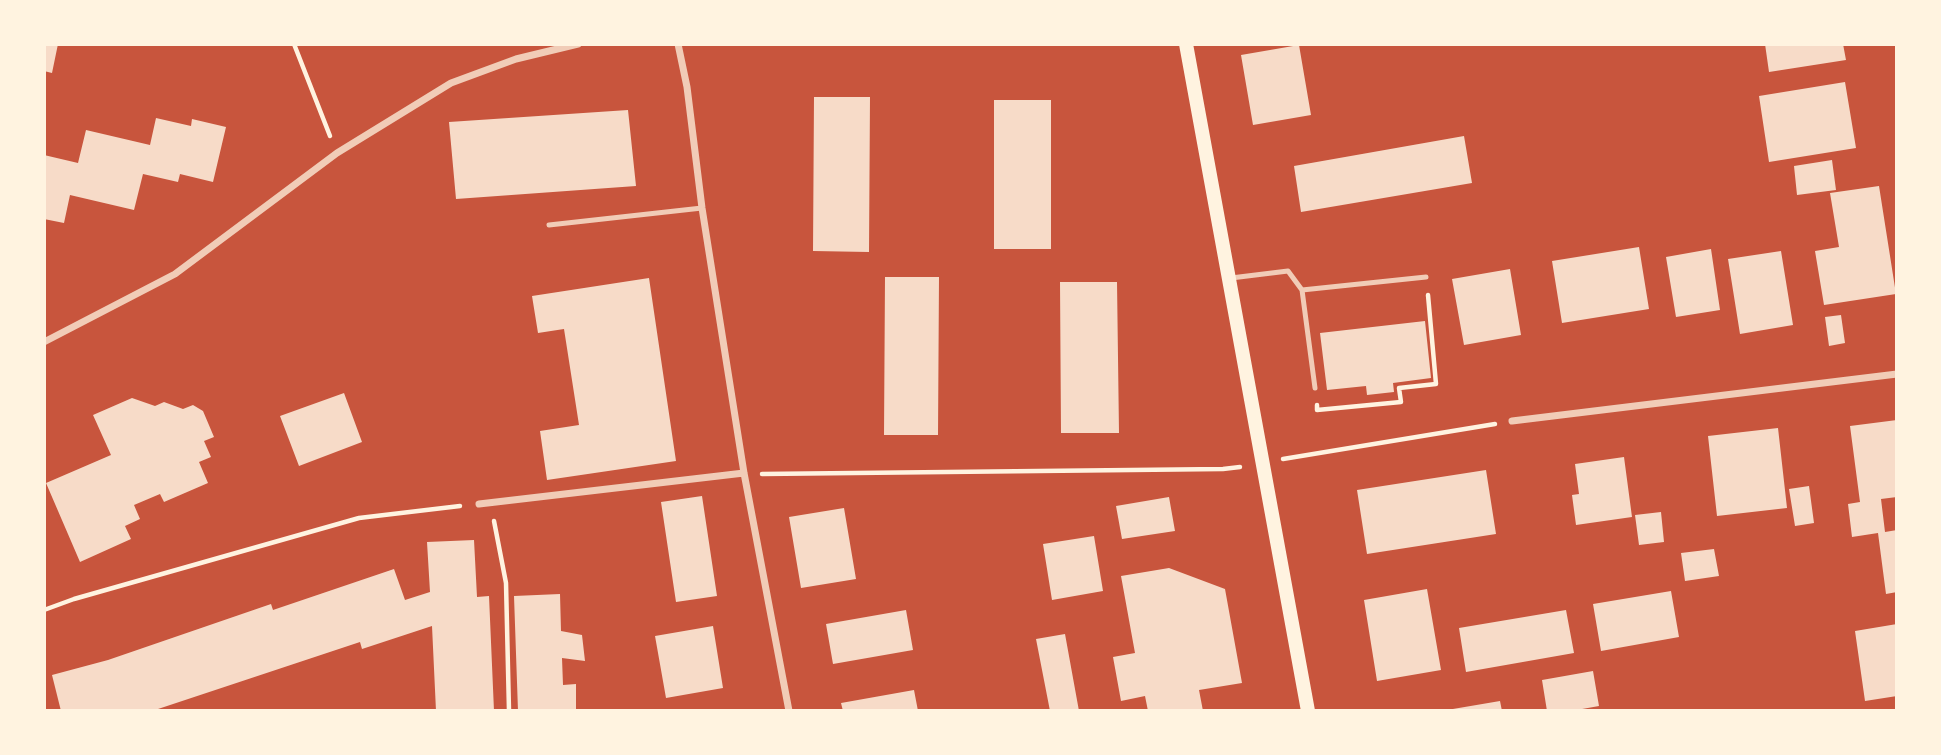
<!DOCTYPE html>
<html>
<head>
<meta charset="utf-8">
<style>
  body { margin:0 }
  #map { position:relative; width:1941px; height:755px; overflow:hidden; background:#c8553d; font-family:"Nunito Sans",sans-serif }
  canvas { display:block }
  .frame { position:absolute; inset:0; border:46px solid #fff3e0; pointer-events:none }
</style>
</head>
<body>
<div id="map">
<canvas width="1941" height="755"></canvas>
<div class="frame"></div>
</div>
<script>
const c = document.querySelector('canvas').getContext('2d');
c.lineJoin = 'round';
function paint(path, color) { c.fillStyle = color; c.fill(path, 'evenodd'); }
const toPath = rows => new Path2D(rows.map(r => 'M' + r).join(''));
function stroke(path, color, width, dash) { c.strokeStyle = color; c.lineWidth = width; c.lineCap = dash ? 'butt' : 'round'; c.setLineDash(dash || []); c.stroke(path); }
const building = toPath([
  [44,44,58,44,52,73,44,71],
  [1765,44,1843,44,1846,60,1769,72],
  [1299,45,1311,115,1253,125,1241,55],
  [1845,82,1856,148,1769,162,1759,96],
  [814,97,870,97,869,252,813,251],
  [994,100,1051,100,1051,249,994,249],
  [628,110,636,186,456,199,449,122],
  [156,118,191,126,192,119,226,127,213,182,180,174,178,182,143,174,134,210,70,195,64,223,44,219,44,155,78,163,86,130,150,145],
  [1464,136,1472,183,1301,212,1294,166],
  [1832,160,1836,190,1797,195,1794,166],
  [1879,186,1896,294,1824,305,1815,251,1839,247,1830,193],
  [1639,247,1649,309,1562,323,1552,261],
  [1711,249,1720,310,1676,317,1666,257],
  [1781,251,1793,325,1740,334,1728,259],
  [1510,269,1521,335,1464,345,1452,279],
  [885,277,939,277,938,435,884,435],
  [649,278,676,461,547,480,540,431,579,425,564,329,538,333,532,296],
  [1060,282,1117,282,1119,433,1061,433],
  [1841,315,1845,343,1829,346,1825,317],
  [1425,321,1431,378,1393,383,1394,392,1367,395,1366,386,1327,390,1320,333],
  [344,393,362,442,299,466,280,416],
  [132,398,155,406,164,402,183,409,193,405,203,411,214,437,204,441,211,457,199,462,208,483,164,502,160,494,134,505,140,519,125,526,131,539,80,562,46,483,111,455,93,415],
  [1897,420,1897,497,1881,499,1885,532,1897,530,1897,592,1886,594,1878,533,1852,537,1848,504,1860,502,1850,426],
  [1778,428,1787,508,1717,516,1708,436],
  [1624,457,1632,517,1576,525,1572,495,1579,494,1575,464],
  [1486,470,1496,534,1367,554,1357,490],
  [1809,486,1814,523,1795,526,1789,489],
  [702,496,717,596,676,602,661,502],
  [1169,497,1175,531,1122,539,1116,506],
  [844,508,856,579,801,588,789,517],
  [1661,512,1664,542,1639,545,1635,515],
  [1094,536,1103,591,1052,600,1043,544],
  [474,540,477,597,489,596,494,711,436,711,432,626,362,649,360,642,152,711,61,711,52,675,108,660,271,604,273,610,394,569,405,600,430,592,427,542],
  [1714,549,1719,576,1685,581,1681,553],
  [1169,568,1225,589,1242,683,1199,690,1203,711,1148,711,1145,696,1121,701,1113,657,1135,653,1121,576],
  [1427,589,1441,670,1377,681,1364,600],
  [1671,591,1679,637,1601,651,1593,604],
  [560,594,561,631,582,635,585,661,562,658,563,685,576,684,576,711,518,711,514,596],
  [906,610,913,650,833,664,826,624],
  [1566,610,1574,653,1466,672,1459,628],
  [1897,624,1897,696,1865,701,1855,631],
  [713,626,723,688,666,698,655,636],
  [1065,634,1079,711,1050,711,1036,639],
  [1593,671,1599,706,1571,711,1547,711,1542,680],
  [914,690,918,711,843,711,841,703],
  [1500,701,1502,711,1447,711,1447,710]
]);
const path = toPath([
  [294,44,330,136],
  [1317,405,1317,410,1401,402,1399,388,1436,384,1428,295],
  [1283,459,1495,424],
  [762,474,1223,469,1240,467],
  [494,521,506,583,509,711],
  [44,610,74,599,359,518,460,506]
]);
const service = toPath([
  [549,225,702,208],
  [1231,278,1288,271,1302,290,1426,277],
  [1302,290,1315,388]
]);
const minor = toPath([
  [678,44,687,87,702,208,744,473,789,711],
  [44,342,175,274,337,153,451,83,516,59,578,44],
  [1512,421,1897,374],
  [479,504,744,473]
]);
const secondary = toPath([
  [1186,44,1308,711]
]);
paint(building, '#f7dbc8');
stroke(path, '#fff3e0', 4.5);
stroke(service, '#f1ccb7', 5);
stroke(minor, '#f1ccb7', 7);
stroke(secondary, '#fff3e0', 14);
</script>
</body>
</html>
